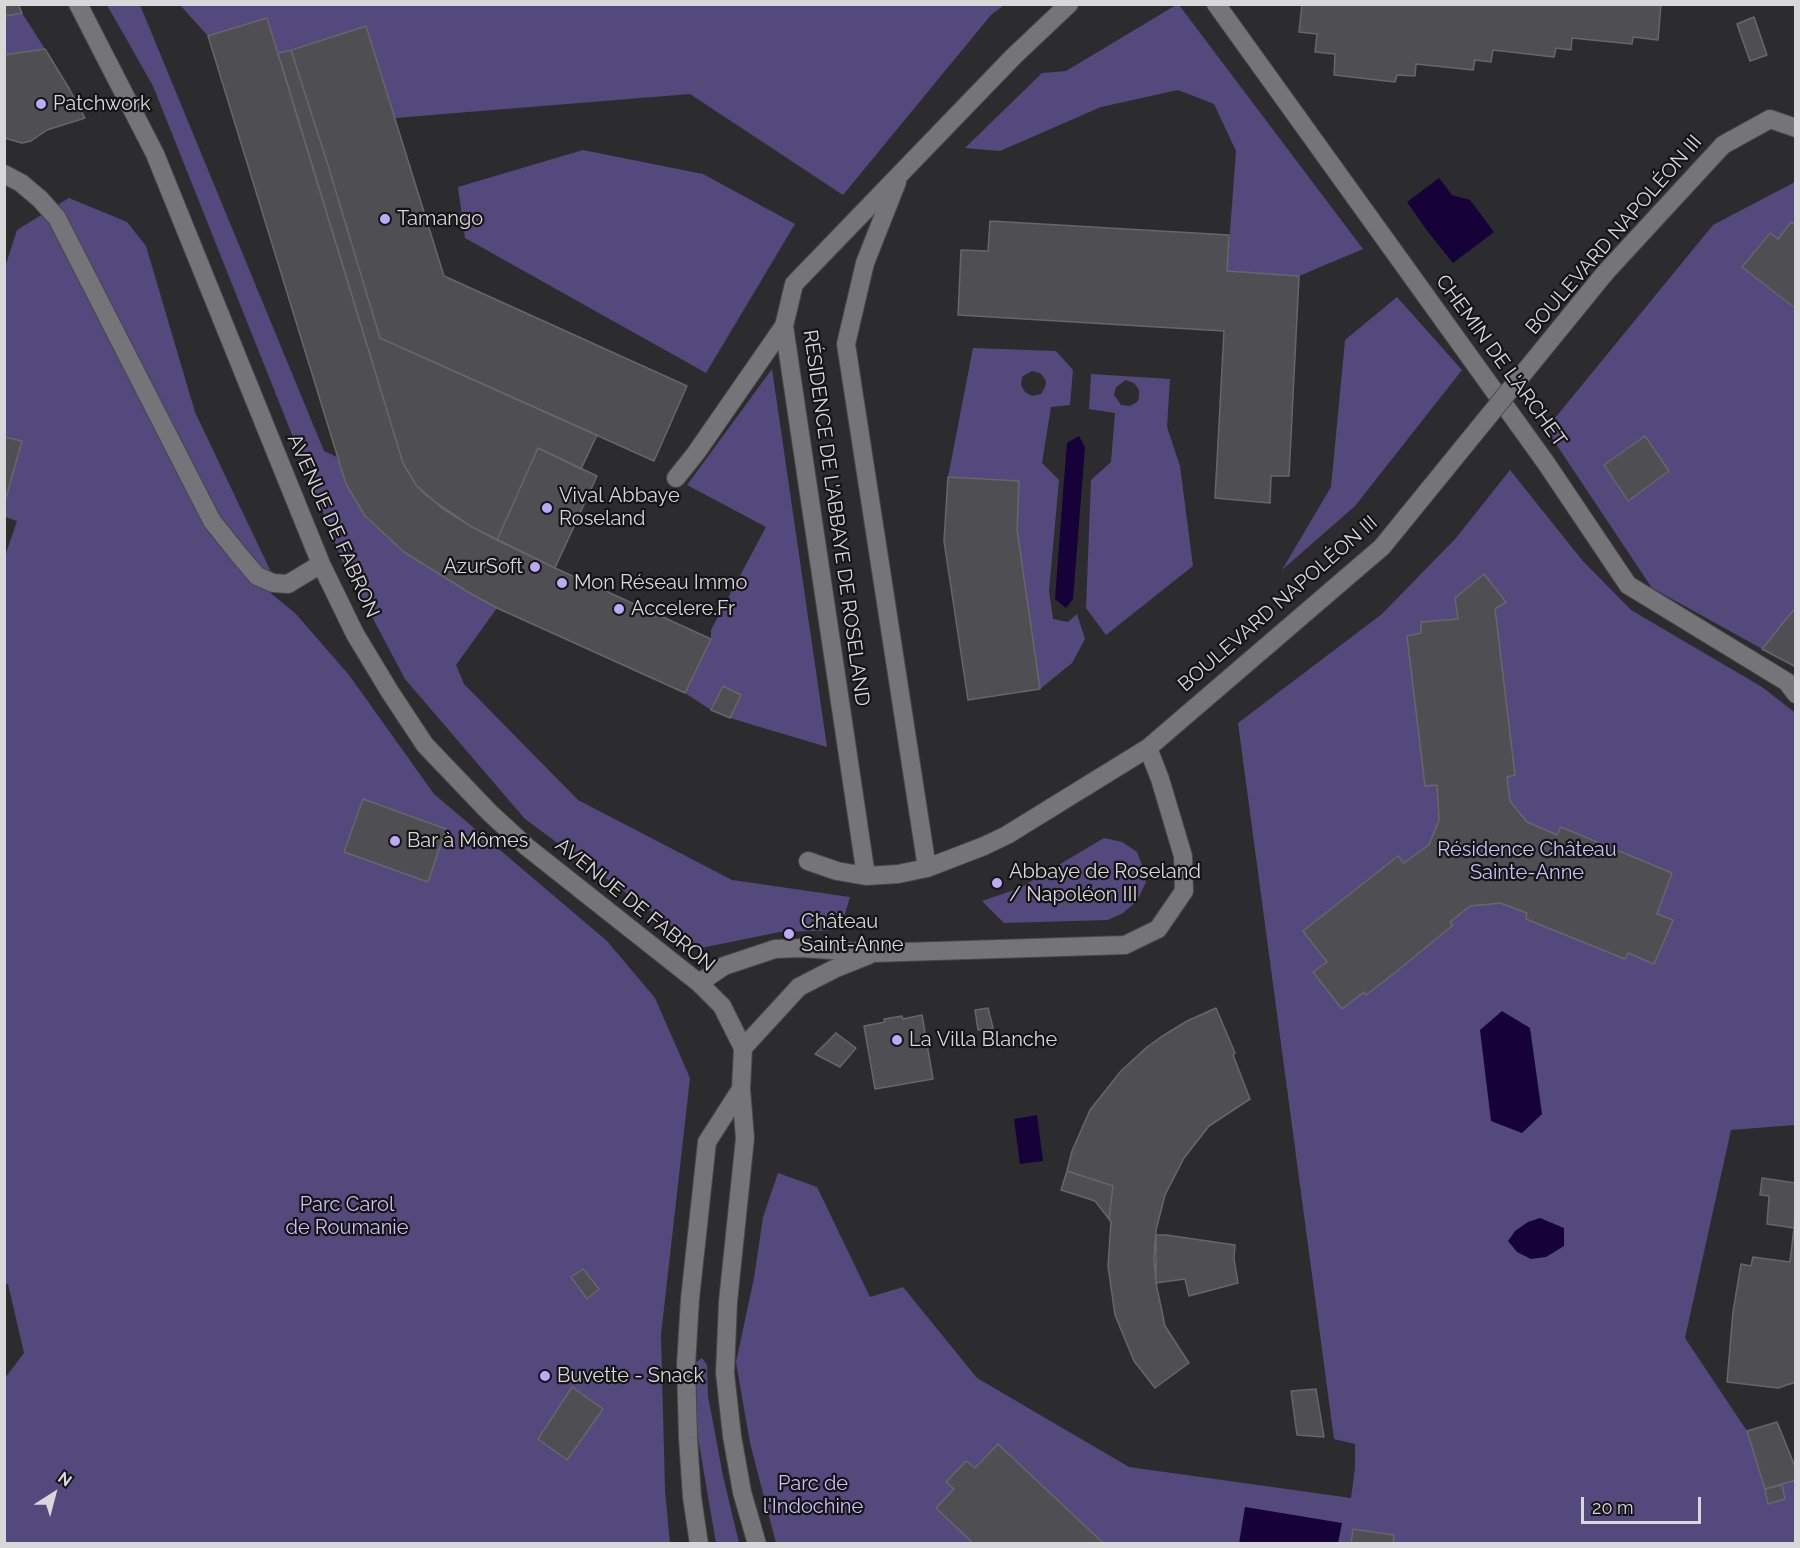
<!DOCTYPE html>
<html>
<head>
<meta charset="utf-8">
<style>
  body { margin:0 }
  #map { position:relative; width:1800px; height:1548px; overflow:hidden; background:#2c2c2f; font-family:Raleway,sans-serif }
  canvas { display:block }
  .frame { position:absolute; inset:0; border:6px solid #d8d8da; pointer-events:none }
  .north { position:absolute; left:24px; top:1464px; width:60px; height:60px; -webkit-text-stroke:4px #151416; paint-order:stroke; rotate:36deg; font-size:16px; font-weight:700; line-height:24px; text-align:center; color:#d8d8da }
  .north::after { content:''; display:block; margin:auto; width:21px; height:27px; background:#d8d8da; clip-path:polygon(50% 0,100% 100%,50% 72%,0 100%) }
  .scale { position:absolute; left:1581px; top:1497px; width:120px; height:27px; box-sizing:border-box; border:3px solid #d8d8da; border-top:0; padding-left:8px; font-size:18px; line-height:21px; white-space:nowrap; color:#d8d8da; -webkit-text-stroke:4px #151416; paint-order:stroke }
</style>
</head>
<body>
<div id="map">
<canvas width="1800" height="1548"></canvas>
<div class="frame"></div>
<div class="north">N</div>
<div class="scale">20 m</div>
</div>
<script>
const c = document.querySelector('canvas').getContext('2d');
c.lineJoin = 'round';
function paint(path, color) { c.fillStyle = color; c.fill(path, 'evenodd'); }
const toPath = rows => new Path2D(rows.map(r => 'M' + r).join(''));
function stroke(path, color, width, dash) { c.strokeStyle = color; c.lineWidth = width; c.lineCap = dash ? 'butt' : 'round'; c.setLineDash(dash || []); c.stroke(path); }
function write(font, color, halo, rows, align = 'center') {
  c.font = font + ' Raleway,sans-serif'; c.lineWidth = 4.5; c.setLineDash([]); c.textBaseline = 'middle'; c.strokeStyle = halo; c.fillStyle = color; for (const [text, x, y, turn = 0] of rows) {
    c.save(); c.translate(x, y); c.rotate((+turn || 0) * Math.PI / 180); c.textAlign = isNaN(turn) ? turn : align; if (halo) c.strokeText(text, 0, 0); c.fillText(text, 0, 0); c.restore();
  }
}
const green = toPath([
  [107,5,140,5,324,451,337,457,346,484,365,516,404,552,468,592,497,608,456,665,464,684,578,800,732,880,850,897,840,930,780,932,701,948,525,819,405,679,342,560,153,86],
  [180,5,1004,5,991,15,843,195,690,94,395,118,366,26,278,53,267,18,208,36],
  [1176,5,1179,5,1363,249,1299,276,1227,271,1236,151,1214,104,1178,90,1101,107,1000,151,965,148,1042,73,1066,71],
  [4,12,6,16,22,13,45,49,5,55],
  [583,150,703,174,795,224,706,373,465,238,458,187],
  [1795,182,1795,225,1790,222,1778,239,1769,233,1742,267,1795,309,1795,667,1652,588,1546,429,1713,225],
  [1645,436,1669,471,1627,501,1604,465],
  [69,198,127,222,146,246,195,412,271,572,268,591,295,613,349,675,434,794,607,941,655,998,690,1078,661,1335,665,1490,670,1543,5,1543,5,1378,24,1353,8,1284,5,1284,4,559,17,521,5,517,4,506,21,442,5,437,5,267,17,230],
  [1397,297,1462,370,1355,506,1282,570,1331,487,1345,340],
  [973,348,1056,351,1073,370,1070,405,1051,407,1042,463,1059,480,1049,591,1053,619,1068,622,1077,614,1085,639,1072,663,1040,689,1017,530,1019,481,948,477],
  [1032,371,1040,373,1045,379,1046,383,1045,387,1041,394,1032,396,1025,392,1021,385,1022,377],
  [772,369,827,747,730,718,711,710,685,693,711,639,711,630,766,527,687,485],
  [1091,374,1170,379,1167,427,1180,466,1193,566,1106,635,1086,608,1091,480,1111,462,1115,413,1089,409],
  [1126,380,1134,383,1139,390,1139,398,1137,402,1130,406,1121,405,1114,395,1116,387],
  [1510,470,1582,560,1631,610,1762,687,1793,711,1795,715,1795,1125,1731,1130,1685,1338,1747,1431,1765,1488,1795,1480,1795,1543,776,1543,750,1443,736,1362,754,1278,763,1217,778,1173,817,1187,870,1297,903,1287,977,1378,1129,1467,1351,1498,1355,1468,1355,1444,1334,1439,1238,723,1382,614,1456,538],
  [1104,838,1122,842,1137,852,1142,865,1146,882,1137,901,1123,913,1108,920,1004,923,982,901,1020,888],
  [702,1358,707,1365,708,1396,723,1476,739,1543,716,1543,697,1432,696,1362]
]);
const water = toPath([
  [1439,178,1452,195,1470,200,1494,232,1453,263,1428,232,1407,202],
  [1079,436,1085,447,1073,599,1066,608,1055,599,1063,493,1067,443],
  [1502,1011,1530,1028,1542,1114,1522,1133,1491,1121,1480,1030],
  [1037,1115,1043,1161,1020,1164,1014,1119],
  [1540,1218,1564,1228,1564,1246,1546,1257,1531,1259,1517,1252,1508,1241,1515,1231,1528,1222],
  [1245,1507,1342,1523,1338,1543,1239,1543]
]);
const building = toPath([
  [4,4,18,4,22,13,6,16,4,4],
  [1302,4,1661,4,1658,40,1633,37,1632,44,1572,38,1571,50,1556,48,1554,57,1493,50,1491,62,1475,60,1473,70,1416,64,1415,76,1397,75,1395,82,1334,75,1335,54,1315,52,1317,34,1299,32,1302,4],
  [1754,17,1767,55,1750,61,1737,24,1754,17],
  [267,18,403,463,416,485,442,508,472,527,555,568,711,639,685,693,497,608,468,592,404,552,365,516,346,484,208,36,267,18],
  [366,26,444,276,687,386,654,461,380,338,327,162,291,50,366,26],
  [45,49,70,90,85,118,47,130,31,141,22,143,4,138,4,55,45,49],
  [291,50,327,162,380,338,597,435,581,469,538,448,497,540,472,527,427,496,416,485,403,463,278,53,291,50],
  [990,221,1229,235,1227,271,1299,276,1289,476,1271,476,1270,503,1215,498,1224,331,958,315,961,250,988,251,990,221],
  [1791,222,1796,225,1796,309,1742,267,1770,233,1778,239,1791,222],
  [1645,436,1669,471,1628,501,1604,465,1645,436],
  [4,437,22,441,5,501,4,501,4,437],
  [538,448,597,476,555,568,497,540,538,448],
  [948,477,1019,481,1017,530,1040,689,968,700,944,541,948,477],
  [1484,574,1506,602,1495,609,1515,775,1507,777,1510,801,1527,822,1557,835,1561,827,1672,873,1657,914,1673,920,1654,964,1628,953,1625,959,1526,919,1527,913,1500,903,1470,906,1450,922,1453,925,1397,971,1366,995,1364,992,1342,1009,1313,972,1327,962,1303,931,1398,856,1404,863,1429,845,1439,820,1437,785,1425,786,1407,636,1421,633,1421,622,1458,619,1455,598,1484,574],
  [1796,607,1796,667,1762,649,1796,607],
  [723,686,741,695,730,718,711,710,723,686],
  [363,799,446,829,428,882,344,852,363,799],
  [988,1008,993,1028,978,1030,975,1010,988,1008],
  [1216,1008,1235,1053,1233,1055,1250,1099,1209,1126,1184,1158,1165,1195,1156,1230,1154,1258,1156,1283,1165,1326,1189,1363,1155,1388,1134,1361,1115,1315,1108,1266,1111,1222,1109,1219,1113,1186,1067,1171,1072,1151,1090,1110,1121,1071,1147,1047,1161,1037,1187,1021,1216,1008],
  [922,1015,933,1079,875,1089,864,1026,885,1022,884,1019,902,1016,903,1019,922,1015],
  [836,1033,856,1048,840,1067,815,1054,836,1033],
  [1067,1171,1113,1186,1109,1219,1095,1201,1061,1190,1067,1171],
  [1762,1178,1796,1183,1794,1228,1767,1224,1769,1196,1760,1195,1762,1178],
  [1794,1228,1796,1228,1796,1382,1778,1388,1727,1382,1733,1312,1741,1264,1751,1266,1753,1257,1790,1262,1794,1228],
  [1156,1235,1166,1235,1235,1245,1234,1259,1238,1283,1189,1296,1185,1279,1156,1283,1156,1235],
  [583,1269,599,1289,587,1299,571,1277,583,1269],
  [572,1387,603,1409,567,1460,538,1439,572,1387],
  [1316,1389,1324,1437,1297,1435,1291,1391,1316,1389],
  [1777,1422,1796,1469,1796,1480,1765,1489,1747,1431,1777,1422],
  [998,1444,1102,1542,1101,1544,974,1544,936,1508,954,1489,946,1482,966,1461,975,1468,998,1444],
  [1782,1485,1785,1499,1768,1504,1765,1489,1782,1485],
  [1353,1529,1394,1535,1393,1544,1351,1544,1353,1529]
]);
const minor = toPath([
  [78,4,155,154,321,564,355,634,390,692,425,745,490,813,527,847,699,983,722,1006,743,1048,741,1089,745,1138,728,1302,725,1373,732,1436,742,1492,757,1544],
  [1216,4,1546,463,1628,585,1787,682,1796,694],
  [4,174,21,183,40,199,57,218,212,521,240,556,257,576,273,583,288,584,321,564],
  [897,182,865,263,846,344,927,868],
  [1605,273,1723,145,1770,119,1796,128],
  [676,478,696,453,784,326],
  [808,861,837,871,866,876,898,874,927,868,984,846,1007,835,1148,748,1382,547],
  [866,876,784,326,794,284,1014,56,1069,4],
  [699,983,724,966,775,949,802,948,873,953,1125,945,1158,929,1184,891,1183,856,1160,779,1148,748],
  [743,1048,799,987,834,969,869,955],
  [699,1544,692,1497,688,1438,686,1365,690,1299,707,1142,741,1089]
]);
const minorBridge = toPath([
  [1382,547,1605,273]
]);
const markers = [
  [41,104,6,"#b9abf7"],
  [385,219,6,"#b9abf7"],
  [547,508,6,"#b9abf7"],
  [535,567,6,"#b9abf7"],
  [562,583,6,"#b9abf7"],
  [619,609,6,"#b9abf7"],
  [395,841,6,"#b9abf7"],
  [997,883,6,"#b9abf7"],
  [789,934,6,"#b9abf7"],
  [897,1040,6,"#b9abf7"],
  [545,1376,6,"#b9abf7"]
];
const poiNames = [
  ["Patchwork",53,104],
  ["Tamango",397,219],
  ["Vival Abbaye",559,496],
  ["Roseland",559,519],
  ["AzurSoft",523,567,"right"],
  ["Mon Réseau Immo",574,583],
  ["Accelere.Fr",631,609],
  ["Bar à Mômes",407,841],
  ["Abbaye de Roseland",1009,872],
  ["/ Napoléon III",1009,895],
  ["Château",801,922],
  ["Saint-Anne",801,945],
  ["La Villa Blanche",909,1040],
  ["Buvette - Snack",557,1376]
];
const streetNames = [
  ["BOULEVARD NAPOLÉON III",1614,235,-49],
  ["CHEMIN DE L'ARCHET",1501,361,54],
  ["RÉSIDENCE DE L'ABBAYE DE ROSELAND",836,518,82],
  ["AVENUE DE FABRON",333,526,66],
  ["BOULEVARD NAPOLÉON III",1278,604,-41],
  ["AVENUE DE FABRON",635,905,39]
];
const parkNames = [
  ["Résidence Château",1527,850],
  ["Sainte-Anne",1527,873],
  ["Parc Carol",347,1205],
  ["de Roumanie",347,1228],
  ["Parc de",813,1484],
  ["l'Indochine",813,1507]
];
paint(green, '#54497c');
paint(water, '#170139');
paint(building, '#4f4e52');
stroke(building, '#67666a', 1.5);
stroke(minor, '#48474a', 20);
stroke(minor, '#757478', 18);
stroke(minorBridge, '#48474a', 20, []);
stroke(minorBridge, '#757478', 18);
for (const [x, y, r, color] of markers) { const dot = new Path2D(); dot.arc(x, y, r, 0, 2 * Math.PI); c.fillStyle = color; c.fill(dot); stroke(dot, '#151416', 2); }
write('20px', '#d8d8da', '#151416', poiNames, 'left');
write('20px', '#d8d8da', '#151416', streetNames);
write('20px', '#cac0f8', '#151416', parkNames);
</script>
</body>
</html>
